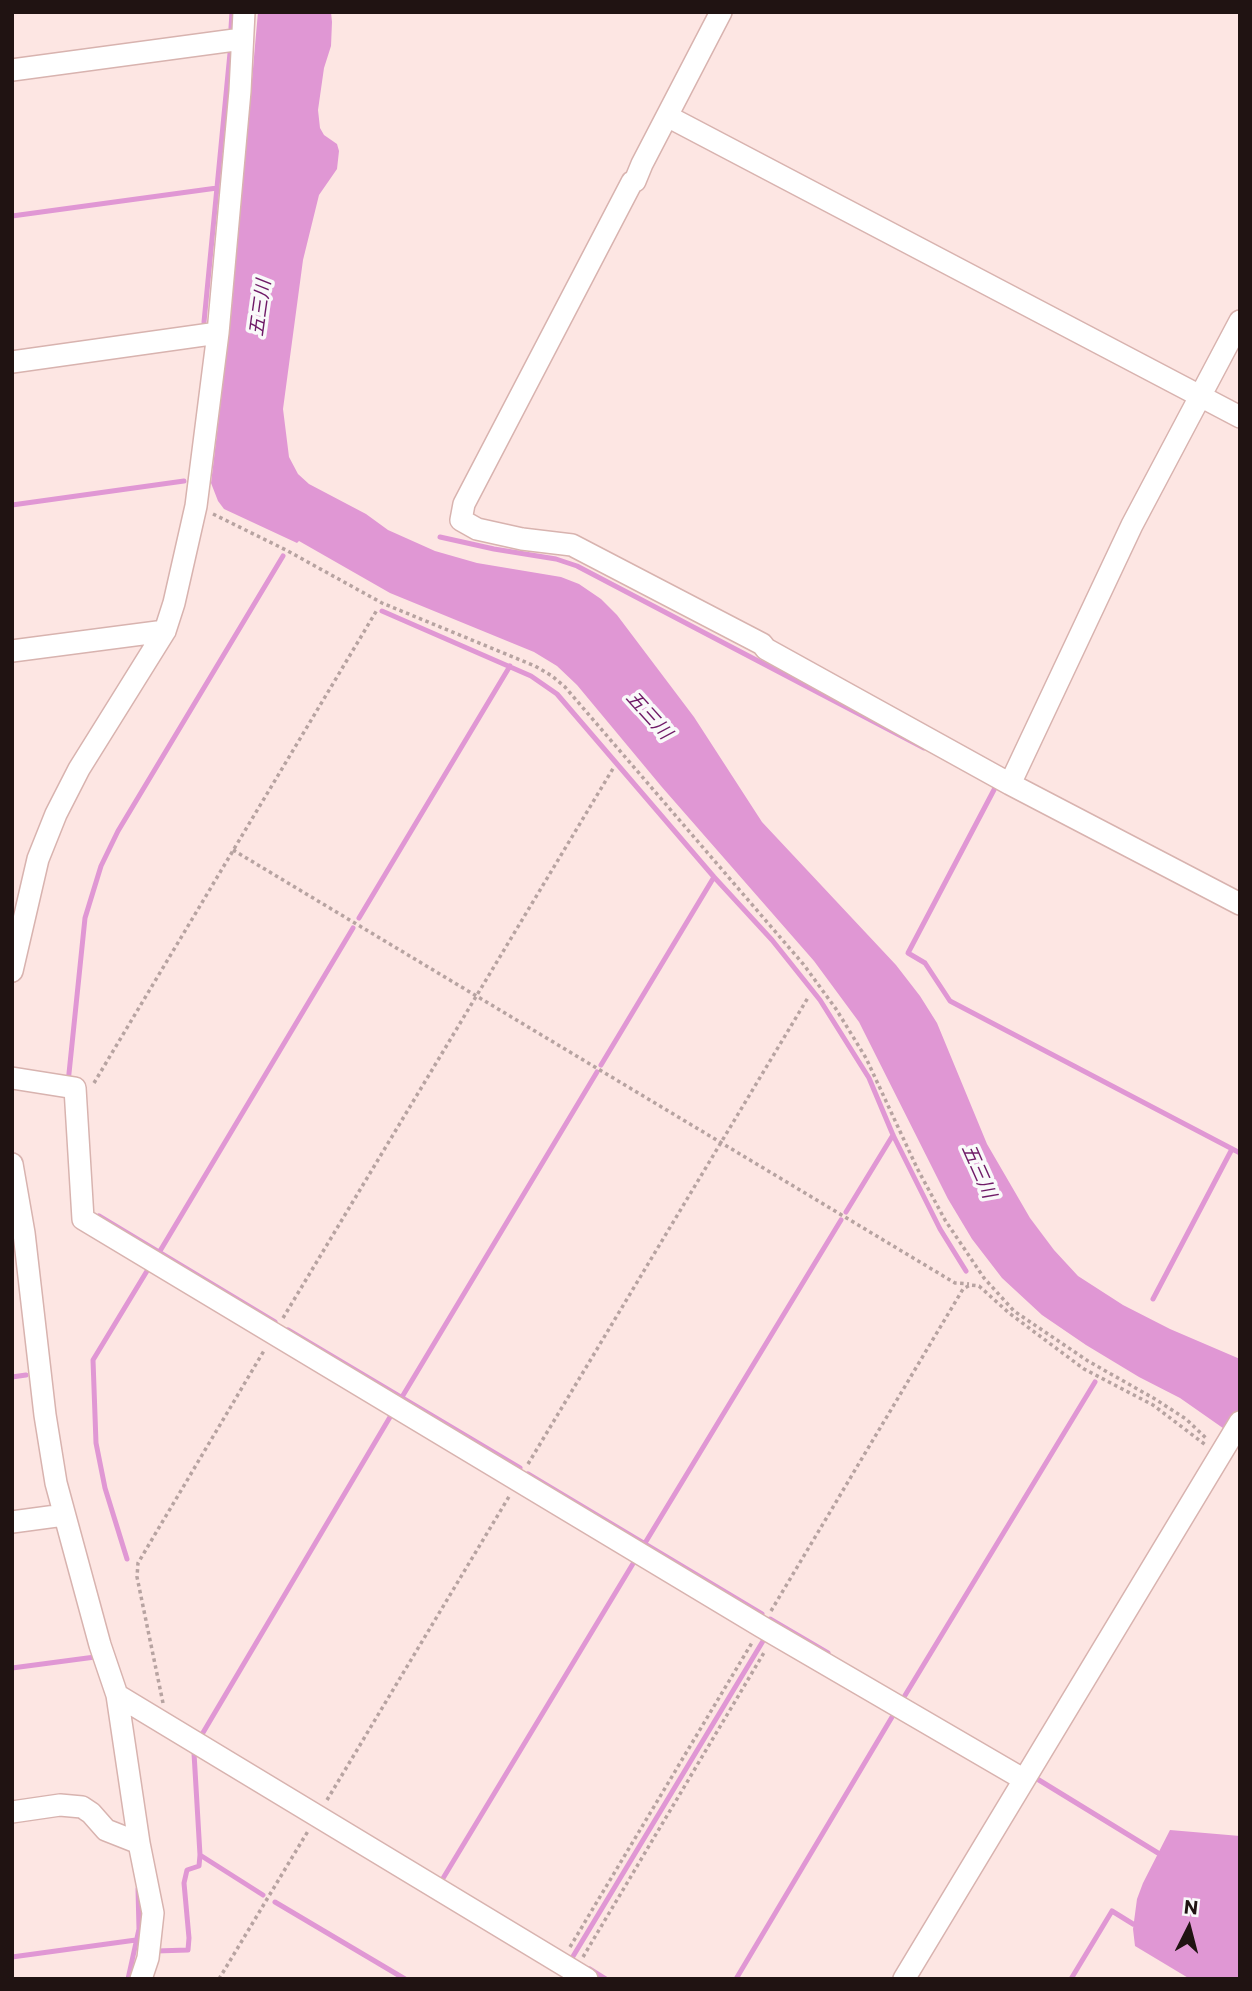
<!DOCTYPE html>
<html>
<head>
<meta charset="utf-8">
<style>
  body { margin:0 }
  #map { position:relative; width:1252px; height:1991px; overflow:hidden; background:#fde6e3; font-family:Commissioner,sans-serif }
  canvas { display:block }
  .frame { position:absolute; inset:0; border:14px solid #201312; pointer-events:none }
  .north { position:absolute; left:1154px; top:1893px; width:70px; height:70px; -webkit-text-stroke:5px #f9f9f9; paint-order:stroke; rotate:6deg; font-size:19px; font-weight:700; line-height:28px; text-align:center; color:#201312 }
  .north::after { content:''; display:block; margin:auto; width:24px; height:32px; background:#201312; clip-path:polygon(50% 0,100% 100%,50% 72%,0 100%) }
</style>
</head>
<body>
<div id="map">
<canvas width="1252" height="1991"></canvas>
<div class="frame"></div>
<div class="north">N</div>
</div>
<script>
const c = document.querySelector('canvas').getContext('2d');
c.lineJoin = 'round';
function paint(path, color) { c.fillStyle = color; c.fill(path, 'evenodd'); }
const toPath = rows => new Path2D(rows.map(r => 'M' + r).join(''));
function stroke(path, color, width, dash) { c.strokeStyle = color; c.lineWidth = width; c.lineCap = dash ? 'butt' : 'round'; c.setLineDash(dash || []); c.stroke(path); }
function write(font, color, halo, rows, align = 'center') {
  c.font = font + ' Commissioner,"Noto Sans JP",sans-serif'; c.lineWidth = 7; c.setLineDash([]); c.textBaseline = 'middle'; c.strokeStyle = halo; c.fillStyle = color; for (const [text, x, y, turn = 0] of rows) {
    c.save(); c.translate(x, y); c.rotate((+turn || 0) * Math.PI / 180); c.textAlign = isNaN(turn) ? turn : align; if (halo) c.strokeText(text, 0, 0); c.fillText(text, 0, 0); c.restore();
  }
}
const water = toPath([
  [258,12,331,12,332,22,331,46,324,68,318,110,320,128,324,135,337,144,339,151,337,169,319,195,303,260,283,409,289,457,298,474,309,484,366,514,388,530,435,551,477,563,561,577,579,584,601,599,617,615,694,717,762,822,896,965,920,996,937,1023,987,1144,1030,1218,1054,1250,1078,1276,1123,1305,1170,1329,1240,1359,1240,1440,1180,1398,1139,1377,1086,1345,1042,1315,1002,1278,972,1239,948,1199,859,1022,814,961,661,786,577,685,557,666,534,652,390,593,299,541,297,543,224,509,218,501,211,483,231,316],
  [1170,1830,1240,1836,1240,1979,1190,1979,1135,1946,1133,1929,1137,1899,1143,1883]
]);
const stream = toPath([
  [231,28,232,12],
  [12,216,217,188],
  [204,322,230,53],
  [12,505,184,481],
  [440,537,494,549,556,559,577,566,924,748],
  [382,611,531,676,557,694,714,877,772,940,820,1000,869,1078,893,1135,940,1229,966,1271],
  [996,786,908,953,925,963,950,1001,1240,1153],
  [359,918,510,666],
  [601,1065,714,877],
  [68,1083,85,918,101,866,118,831,283,556],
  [846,1212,893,1135],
  [99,1216,275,1322],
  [160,1251,353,928],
  [1153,1299,1232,1149],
  [288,1330,520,1468],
  [12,1377,26,1375],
  [399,1402,597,1072],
  [528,1474,762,1614],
  [642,1548,841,1220],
  [127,1559,105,1488,96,1443,93,1360,150,1266],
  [770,1619,828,1653],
  [12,1668,95,1657],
  [901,1702,1095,1382],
  [203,1737,201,1736,393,1412],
  [1034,1777,1158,1853],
  [200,1855,263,1895],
  [442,1880,637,1557],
  [275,1902,405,1979],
  [156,1951,188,1950,189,1938,184,1883,187,1870,199,1866,200,1855,194,1753],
  [12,1957,136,1940,144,1944],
  [569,1963,766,1636],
  [590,1969,606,1979],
  [128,1979,139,1929,138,1889],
  [736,1979,895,1712],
  [1071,1979,1112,1911,1133,1924]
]);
const path = toPath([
  [213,514,286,550,382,603,535,666,552,676,565,687,804,965,836,1009,866,1058,917,1168,945,1220,984,1278,1014,1311,1088,1361,1155,1399,1186,1419,1207,1439],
  [233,850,955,1283,969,1284],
  [94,1083,377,610],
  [283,1318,614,767],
  [528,1464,809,996],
  [771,1611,963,1289,970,1285,979,1286,1009,1313,1084,1369,1153,1405,1207,1446],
  [163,1703,137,1577,138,1563,265,1349],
  [327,1800,510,1495],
  [570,1947,753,1641],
  [583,1957,765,1651],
  [219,1979,308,1831]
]);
const minor = toPath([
  [721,12,642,164,635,181,632,182,464,504,461,520,477,529,522,539,572,545,762,644,766,649,1010,784,1240,904],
  [12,70,242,39],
  [667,116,1240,417],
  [12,362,218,333],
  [12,651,165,631],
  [1010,784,1132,525,1240,321],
  [12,971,38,859,56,814,79,769,165,631,174,603,196,506,218,333,240,91,244,12],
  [12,1078,75,1088,83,1219,762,1627,1023,1779],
  [12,1164,24,1233,45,1415,56,1483,100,1645,117,1695,139,1843,153,1913,148,1958,141,1979],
  [12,1522,64,1515],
  [117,1695,587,1979],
  [12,1812,60,1805,82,1807,91,1813,106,1830,139,1843],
  [904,1979,1240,1422]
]);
const waterNames = [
  ["五三川",260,308,-82],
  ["五三川",649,715,48],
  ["五三川",979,1171,66]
];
paint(water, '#e097d4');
stroke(stream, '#e097d4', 5);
stroke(minor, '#d8b3af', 24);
stroke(path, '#b7a3a1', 3.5, [3.5, 3.5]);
stroke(minor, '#fff', 21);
write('italic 19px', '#6e1966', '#f9f9f9', waterNames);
</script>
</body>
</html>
